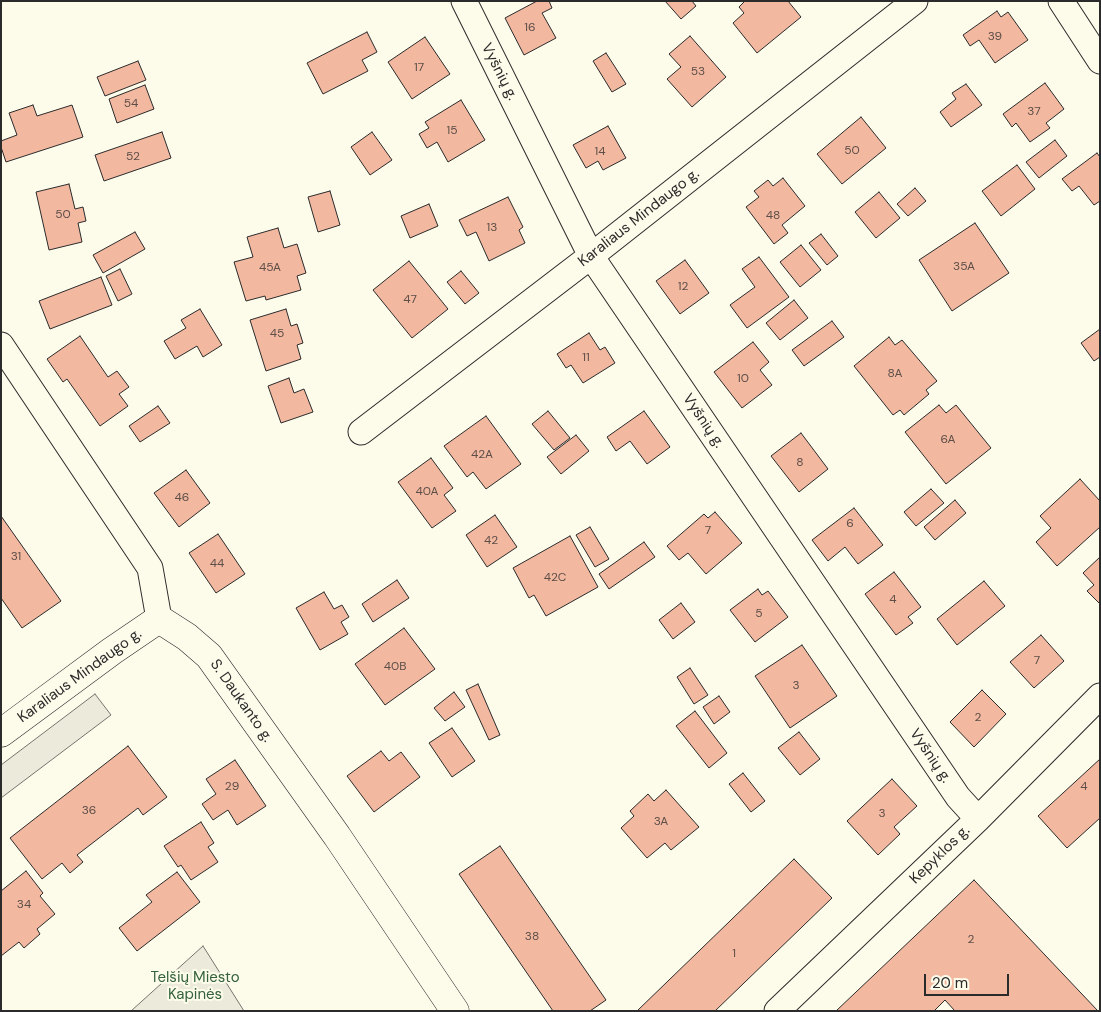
<!DOCTYPE html>
<html>
<head>
<meta charset="utf-8">
<style>
  body { margin:0 }
  #map { position:relative; width:1101px; height:1012px; overflow:hidden; background:#fdfbea; font-family:"DM Sans",sans-serif }
  canvas { display:block }
  .frame { position:absolute; inset:0; border:2px solid #2b2b2b; pointer-events:none }
  .scale { position:absolute; left:924px; top:974px; width:85px; height:22px; box-sizing:border-box; border:2px solid #2b2b2b; border-top:0; padding-left:6px; font-size:15px; line-height:18px; white-space:nowrap; color:#2b2b2b; -webkit-text-stroke:4px #fdfbea; paint-order:stroke }
</style>
</head>
<body>
<div id="map">
<canvas width="1101" height="1012"></canvas>
<div class="frame"></div>
<div class="scale">20 m</div>
</div>
<script>
const c = document.querySelector('canvas').getContext('2d');
c.lineJoin = 'round';
function paint(path, color) { c.fillStyle = color; c.fill(path, 'evenodd'); }
const toPath = rows => new Path2D(rows.map(r => 'M' + r).join(''));
function stroke(path, color, width, dash) { c.strokeStyle = color; c.lineWidth = width; c.lineCap = dash ? 'butt' : 'round'; c.setLineDash(dash || []); c.stroke(path); }
function write(font, color, halo, rows, align = 'center') {
  c.font = font + ' "DM Sans",sans-serif'; c.lineWidth = 4; c.setLineDash([]); c.textBaseline = 'middle'; c.strokeStyle = halo; c.fillStyle = color; for (const [text, x, y, turn = 0] of rows) {
    c.save(); c.translate(x, y); c.rotate((+turn || 0) * Math.PI / 180); c.textAlign = isNaN(turn) ? turn : align; if (halo) c.strokeText(text, 0, 0); c.fillText(text, 0, 0); c.restore();
  }
}
const green = toPath([
  [203,946,244,1011,131,1011,203,946]
]);
const parking = toPath([
  [95,694,111,715,1,798,1,765,95,694]
]);
const building = toPath([
  [537,1,549,1,552,8,542,13,556,38,524,55,505,18,537,1],
  [665,1,692,1,696,6,681,19,665,1],
  [745,1,788,1,801,17,757,53,733,23,744,13,739,7,745,1],
  [997,11,1001,17,1008,12,1028,40,995,63,979,40,970,46,963,35,997,11],
  [367,32,377,52,362,60,368,71,323,94,307,63,367,32],
  [690,36,726,77,692,107,667,79,681,67,669,54,690,36],
  [425,37,450,74,412,99,388,62,425,37],
  [606,53,626,84,612,92,593,61,606,53],
  [138,61,146,80,105,96,97,77,138,61],
  [1045,83,1064,109,1046,123,1050,128,1030,142,1016,123,1012,127,1003,114,1045,83],
  [966,84,982,105,951,127,940,112,956,99,952,93,966,84],
  [145,85,154,109,117,123,109,99,145,85],
  [461,100,485,140,448,162,437,142,427,148,419,134,429,128,425,122,461,100],
  [33,105,37,116,72,105,83,137,6,162,1,147,1,141,17,135,9,113,33,105],
  [861,117,886,148,842,184,817,154,861,117],
  [608,126,626,158,603,170,598,161,586,168,573,145,608,126],
  [162,132,171,158,104,181,95,155,162,132],
  [372,132,392,160,370,175,351,147,372,132],
  [1055,140,1067,156,1039,178,1026,162,1055,140],
  [1097,153,1100,157,1100,201,1094,205,1079,186,1072,191,1062,179,1097,153],
  [1017,165,1035,189,1001,216,982,191,1017,165],
  [783,178,805,206,782,225,788,233,774,244,746,207,759,197,754,191,768,180,773,186,783,178],
  [69,184,75,209,83,207,86,221,78,223,82,242,49,250,36,192,69,184],
  [915,188,926,201,908,216,897,204,915,188],
  [330,191,340,225,318,232,308,197,330,191],
  [879,192,900,218,876,238,855,212,879,192],
  [508,197,523,227,519,230,525,243,489,261,476,232,467,236,459,220,508,197],
  [429,204,438,226,410,238,401,216,429,204],
  [975,223,1009,273,952,311,919,260,975,223],
  [278,228,284,248,297,244,306,273,297,276,301,290,266,300,265,296,246,301,234,262,253,257,247,237,278,228],
  [135,232,145,249,103,273,93,255,135,232],
  [821,234,838,256,827,265,809,243,821,234],
  [801,245,821,270,800,287,780,262,801,245],
  [759,257,789,297,747,328,730,305,755,287,742,269,759,257],
  [685,260,709,293,680,314,656,281,685,260],
  [409,261,448,309,412,338,373,290,409,261],
  [120,269,132,294,118,301,106,276,120,269],
  [461,271,479,293,465,304,447,282,461,271],
  [101,277,112,305,50,329,39,301,101,277],
  [794,300,808,318,780,340,766,323,794,300],
  [200,309,222,345,203,357,197,346,175,359,164,341,186,328,181,320,200,309],
  [286,309,291,326,297,324,303,343,297,345,301,359,266,371,250,320,286,309],
  [832,321,844,337,804,366,792,350,832,321],
  [1100,329,1100,357,1094,361,1081,343,1100,329],
  [589,333,600,350,605,347,615,363,583,383,571,365,566,368,557,354,589,333],
  [80,336,108,377,117,371,129,387,119,394,128,406,100,426,67,379,63,382,47,359,80,336],
  [889,337,895,345,902,340,937,381,926,390,929,394,904,415,900,410,893,415,854,366,889,337],
  [753,342,769,362,760,370,772,385,742,408,714,372,753,342],
  [289,378,294,393,304,389,313,412,281,423,268,386,289,378],
  [939,405,946,413,956,405,991,448,946,484,905,432,939,405],
  [158,406,170,423,140,442,129,426,158,406],
  [548,411,570,438,554,450,532,424,548,411],
  [644,411,670,447,647,464,630,441,616,451,607,437,644,411],
  [486,416,521,464,486,489,473,472,467,477,444,446,486,416],
  [801,433,828,469,799,492,771,456,801,433],
  [576,435,589,451,561,474,547,457,576,435],
  [431,458,453,488,444,495,456,511,432,528,398,482,431,458],
  [186,470,210,503,179,527,154,493,186,470],
  [1080,479,1100,501,1100,527,1057,566,1036,542,1051,528,1040,516,1080,479],
  [931,489,944,503,916,526,904,512,931,489],
  [955,500,966,513,935,540,924,527,955,500],
  [854,508,883,545,858,564,845,547,828,561,812,540,854,508],
  [715,512,742,543,706,574,688,553,679,560,667,546,704,514,708,518,715,512],
  [495,515,517,547,487,567,466,535,495,515],
  [1,516,61,601,22,628,1,598,1,516],
  [590,527,609,559,595,567,576,535,590,527],
  [218,534,245,574,216,593,189,553,218,534],
  [570,536,598,587,546,616,534,595,529,598,513,568,570,536],
  [644,542,655,557,609,589,599,574,644,542],
  [1100,557,1100,604,1087,591,1094,585,1083,573,1100,557],
  [894,572,921,607,908,617,913,623,896,635,865,594,894,572],
  [397,580,409,598,373,622,362,604,397,580],
  [984,581,1005,606,957,645,937,619,984,581],
  [758,589,762,595,768,591,788,617,755,642,730,610,758,589],
  [324,592,334,609,342,605,349,617,341,622,348,634,320,650,296,608,324,592],
  [681,603,695,622,673,639,659,620,681,603],
  [404,628,435,669,385,705,355,664,404,628],
  [1041,635,1064,661,1034,688,1010,662,1041,635],
  [802,645,837,696,790,728,755,676,802,645],
  [690,668,708,695,694,704,677,677,690,668],
  [478,684,500,735,489,740,466,690,478,684],
  [982,690,1006,714,974,747,950,722,982,690],
  [454,692,465,707,445,721,434,708,454,692],
  [719,696,730,712,714,724,703,707,719,696],
  [695,711,727,753,709,768,676,726,695,711],
  [452,728,475,761,452,777,429,743,452,728],
  [799,732,820,759,800,775,778,748,799,732],
  [128,746,167,797,143,815,138,808,77,855,83,862,70,873,62,863,42,879,10,838,128,746],
  [381,751,389,761,401,752,420,777,374,812,347,776,381,751],
  [1100,759,1100,818,1067,848,1038,816,1100,759],
  [235,760,266,806,237,825,228,810,213,820,202,804,216,794,206,779,235,760],
  [743,773,765,801,751,812,729,784,743,773],
  [892,779,917,806,894,827,900,834,878,855,847,821,892,779],
  [666,790,699,827,671,850,665,843,647,858,621,828,634,816,630,811,648,794,654,801,666,790],
  [201,822,214,843,208,847,218,862,191,880,181,865,178,867,164,846,201,822],
  [500,846,606,1000,590,1011,553,1011,459,874,500,846],
  [794,859,832,898,715,1011,637,1011,794,859],
  [26,871,43,893,40,896,55,914,37,929,40,934,24,948,19,942,1,956,1,891,26,871],
  [177,872,200,902,137,951,119,928,152,902,146,895,177,872],
  [974,880,1098,1011,955,1011,945,1000,934,1011,836,1011,974,880]
]);
const minor = toPath([
  [464,1,591,256,958,797,978,819],
  [1061,1,1100,61],
  [1,345,150,568,159,619],
  [361,432,591,256,915,1],
  [777,1011,978,819,1100,696]
]);
const secondary = toPath([
  [1,733,112,651,159,619,187,637,209,656,337,836,455,1011]
]);
const numberNames = [
  ["16",530,28],
  ["39",995,37],
  ["17",419,68],
  ["53",698,72],
  ["54",131,104],
  ["37",1034,112],
  ["15",452,131],
  ["50",852,151],
  ["14",600,152],
  ["52",133,157],
  ["50",63,215],
  ["48",773,216],
  ["13",492,228],
  ["35A",964,267],
  ["45A",270,268],
  ["12",683,287],
  ["47",410,300],
  ["45",277,334],
  ["11",586,358],
  ["8A",895,374],
  ["10",743,379],
  ["6A",948,440],
  ["42A",482,455],
  ["8",800,463],
  ["40A",427,492],
  ["46",182,498],
  ["6",850,524],
  ["7",708,531],
  ["42",491,541],
  ["31",16,557],
  ["44",217,564],
  ["42C",555,578],
  ["4",893,600],
  ["5",759,614],
  ["7",1037,661],
  ["40B",395,667],
  ["3",796,686],
  ["2",978,718],
  ["29",232,787],
  ["4",1084,787],
  ["36",89,811],
  ["3",882,814],
  ["3A",661,822],
  ["34",24,905],
  ["38",532,937],
  ["2",971,940],
  ["1",734,954]
];
const streetNames = [
  ["Vyšnių g.",499,72,63],
  ["Karaliaus Mindaugo g.",639,218,-38],
  ["Vyšnių g.",703,421,56],
  ["Karaliaus Mindaugo g.",80,676,-36],
  ["S. Daukanto g.",241,701,55],
  ["Vyšnių g.",930,756,56],
  ["Kepyklos g.",940,855,-44]
];
const parkNames = [
  ["Telšių Miesto",195,978],
  ["Kapinės",195,995]
];
paint(green, '#ecebdb');
stroke(green, '#74746e', 1);
paint(parking, '#eceadb');
stroke(parking, '#74746e', 1);
paint(building, '#f2b8a0');
stroke(building, '#2b2b2b', 1);
stroke(minor, '#2b2b2b', 27);
stroke(secondary, '#2b2b2b', 29);
stroke(minor, '#fdfbea', 25);
stroke(secondary, '#fdfbea', 28);
write('12px', '#5d4e48', null, numberNames);
write('15px', '#2b2b2b', '#fdfbea', streetNames);
write('15px', '#34623c', '#fdfbea', parkNames);
</script>
</body>
</html>
